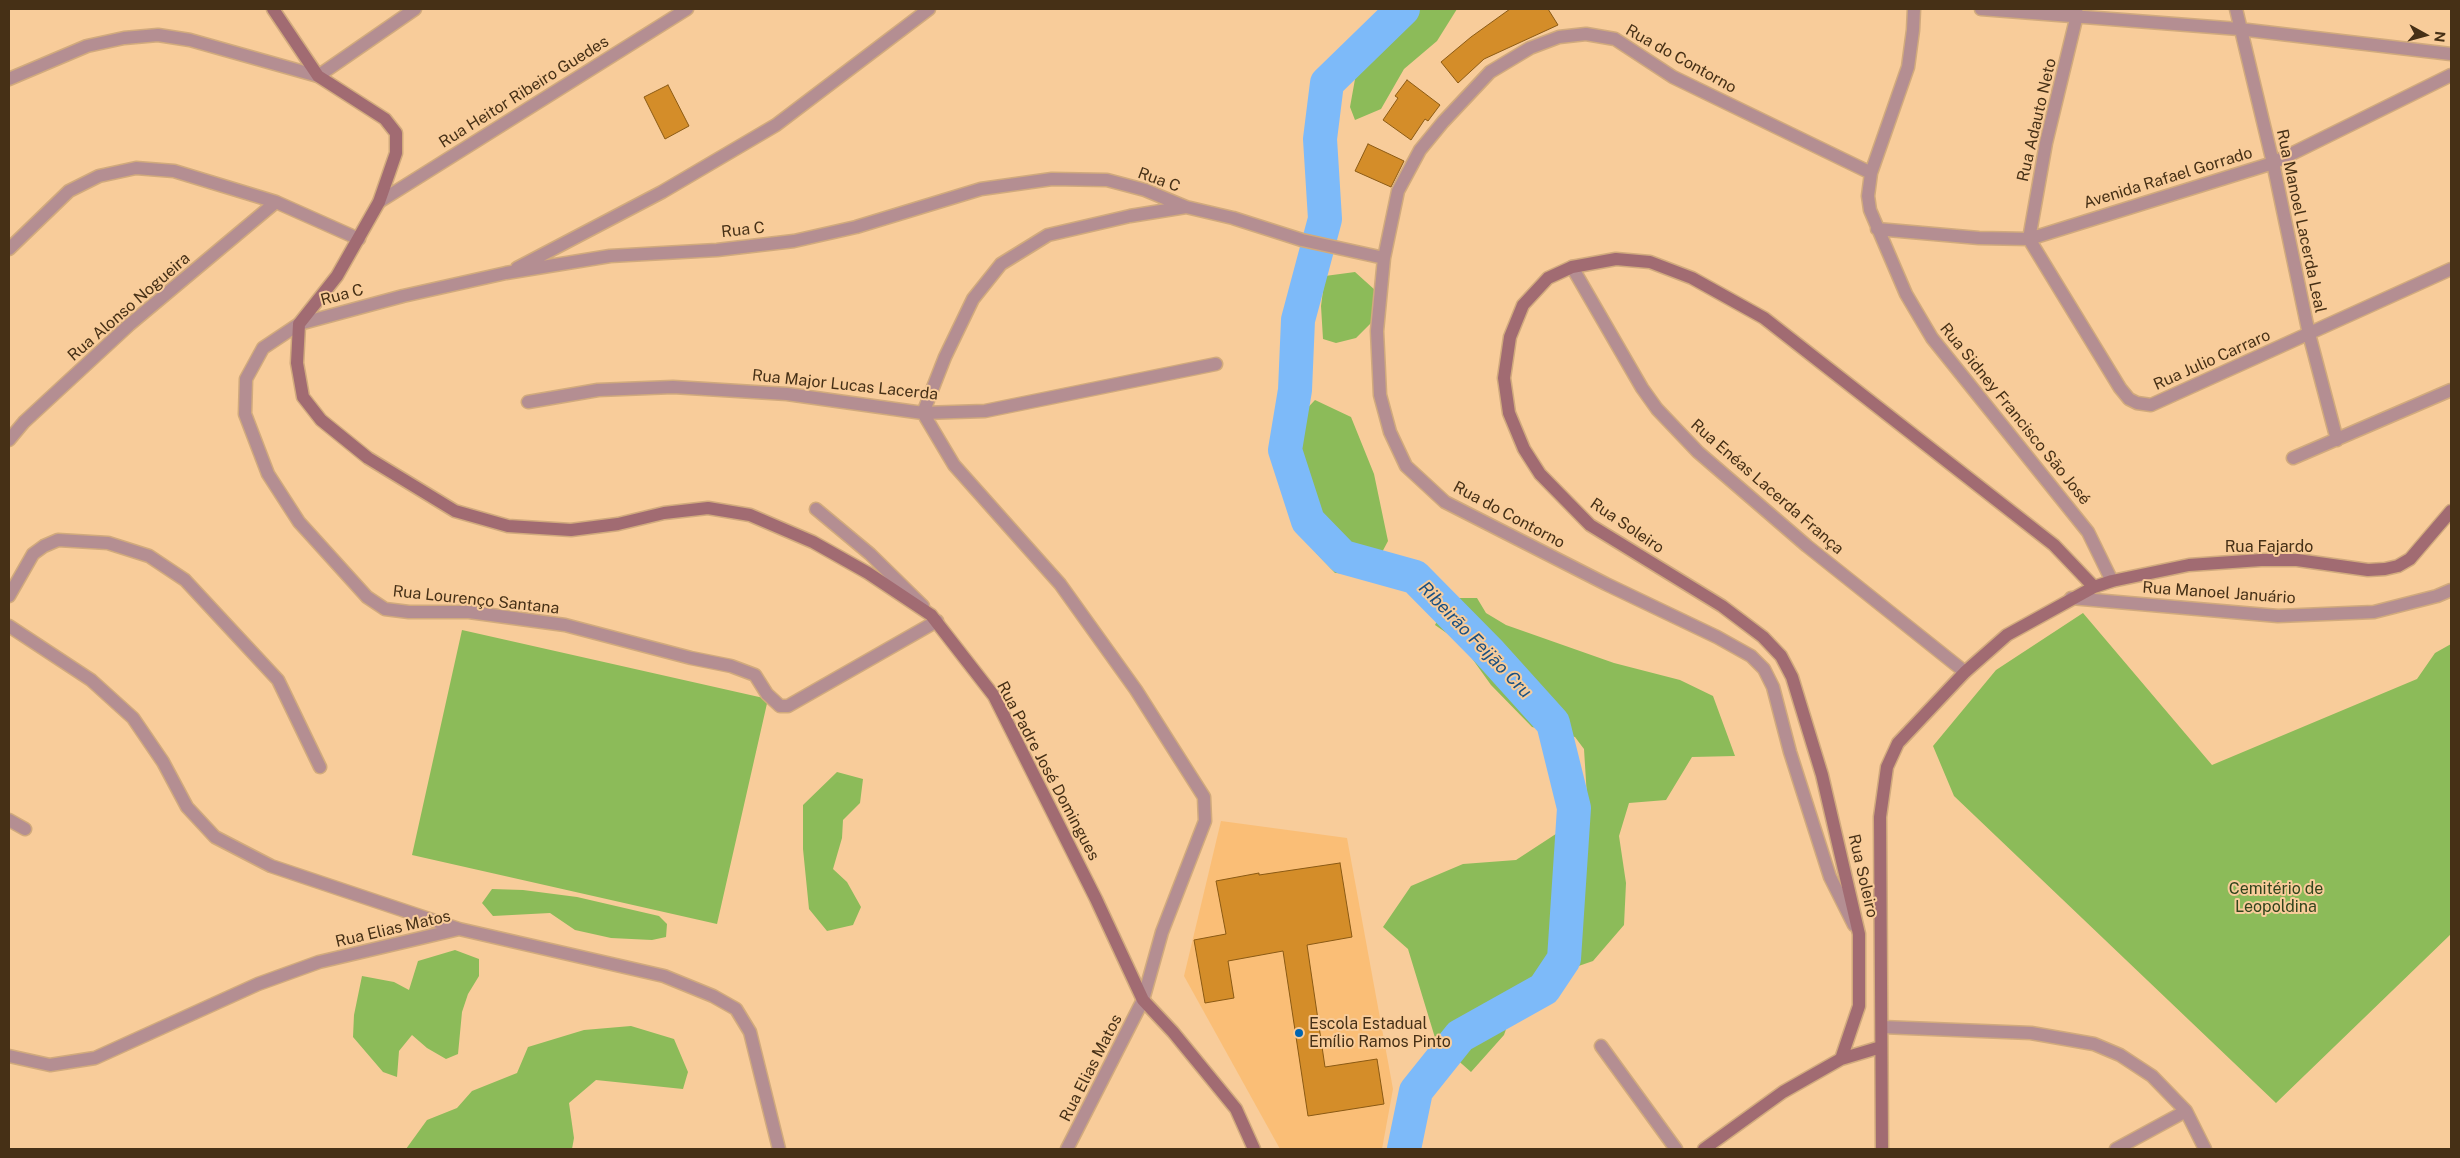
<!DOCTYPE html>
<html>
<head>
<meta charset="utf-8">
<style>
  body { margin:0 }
  #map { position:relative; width:2460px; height:1158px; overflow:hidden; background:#f8cc9a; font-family:"Public Sans",sans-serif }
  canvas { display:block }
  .frame { position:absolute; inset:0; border:10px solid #463016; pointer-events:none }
  .north { position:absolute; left:2400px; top:10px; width:50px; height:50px; -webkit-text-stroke:4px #f8cc9a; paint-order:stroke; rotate:97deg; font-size:14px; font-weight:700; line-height:20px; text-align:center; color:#463016 }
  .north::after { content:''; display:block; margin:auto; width:18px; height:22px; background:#463016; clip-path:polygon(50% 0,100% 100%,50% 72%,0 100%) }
</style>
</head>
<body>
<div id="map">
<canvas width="2460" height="1158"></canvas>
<div class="frame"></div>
<div class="north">N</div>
</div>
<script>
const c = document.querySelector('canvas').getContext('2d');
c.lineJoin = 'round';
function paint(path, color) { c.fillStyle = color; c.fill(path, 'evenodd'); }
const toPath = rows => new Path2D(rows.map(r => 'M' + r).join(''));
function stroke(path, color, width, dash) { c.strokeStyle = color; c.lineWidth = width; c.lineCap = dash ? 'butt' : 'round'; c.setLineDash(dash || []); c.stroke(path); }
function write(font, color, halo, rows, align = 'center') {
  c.font = font + ' "Public Sans",sans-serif'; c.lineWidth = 4; c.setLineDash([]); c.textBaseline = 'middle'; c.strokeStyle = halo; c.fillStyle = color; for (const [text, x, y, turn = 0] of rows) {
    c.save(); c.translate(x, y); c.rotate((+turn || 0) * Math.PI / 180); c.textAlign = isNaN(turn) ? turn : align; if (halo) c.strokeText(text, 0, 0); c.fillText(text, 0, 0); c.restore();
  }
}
const built = toPath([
  [1221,821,1347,838,1393,1089,1382,1149,1280,1149,1184,976]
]);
const green = toPath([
  [1417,9,1457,9,1437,41,1404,69,1381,109,1355,120,1350,107,1357,68],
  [1355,272,1375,290,1371,323,1356,338,1336,343,1323,339,1321,306,1325,276],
  [1315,400,1351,417,1374,474,1388,541,1370,575,1335,573,1316,553,1312,508,1303,471,1299,441,1300,416],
  [1449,598,1477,598,1486,613,1506,625,1614,663,1680,680,1713,696,1735,756,1692,757,1666,800,1629,803,1619,836,1626,883,1624,925,1593,961,1521,986,1504,1035,1471,1072,1436,1041,1408,949,1383,927,1411,886,1463,864,1516,860,1588,813,1584,749,1575,737,1532,727,1491,685,1461,643,1435,625],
  [2083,613,2212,765,2417,679,2435,653,2451,644,2451,934,2276,1103,1954,796,1933,746,1996,670],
  [462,630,768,699,717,924,412,855],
  [837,772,863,779,860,803,843,820,842,838,833,869,847,882,861,907,853,925,827,931,809,909,803,849,803,805],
  [492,889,523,890,577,897,659,916,667,924,666,937,652,940,611,938,575,930,550,913,493,916,482,903],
  [455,950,479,959,479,976,468,994,462,1012,458,1054,446,1059,427,1048,412,1035,399,1051,397,1077,383,1072,353,1037,354,1015,362,976,394,982,409,990,418,961],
  [631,1026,674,1039,688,1072,683,1089,596,1080,569,1103,574,1138,572,1149,406,1149,427,1120,457,1108,472,1091,517,1073,528,1047,584,1030]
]);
const river = toPath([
  [1403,9,1327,83,1320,139,1325,219,1298,320,1295,390,1285,450,1308,521,1343,557,1415,577,1489,652,1553,723,1574,808,1564,959,1544,989,1460,1036,1416,1091,1404,1149]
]);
const building = toPath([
  [1510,9,1548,9,1558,25,1484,59,1458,83,1441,62,1471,37,1510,9],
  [1407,80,1440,105,1428,121,1425,119,1411,140,1383,120,1398,98,1395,96,1407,80],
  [668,85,689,126,665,139,644,97,668,85],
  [1368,144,1404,161,1391,187,1355,171,1368,144],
  [1340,863,1352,937,1307,945,1325,1067,1377,1059,1384,1104,1308,1116,1283,951,1228,961,1234,998,1205,1003,1194,940,1226,934,1216,881,1259,873,1259,875,1340,863]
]);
const street = toPath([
  [1914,9,1913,30,1908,67,1871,173,1868,196,1870,210,1906,294,1932,338,2088,532,2112,581],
  [1981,9,2239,29,2451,54],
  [2236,9,2273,163,2309,334,2337,440],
  [9,79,87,46,124,38,158,35,190,40,318,76,415,9],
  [379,202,687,9],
  [1877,229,1979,238,2029,239,2273,163,2451,75],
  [2029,239,2120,388,2129,399,2137,403,2151,405,2451,269],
  [2029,239,2046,143,2077,15,2076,9],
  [9,249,69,191,99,176,136,168,174,171,276,202,359,239],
  [1572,267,1642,388,1657,409,1698,452,1807,546,1965,672],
  [517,268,662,192,776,125,929,9],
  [528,402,598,390,673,387,787,394,923,413,985,411,1216,364],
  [9,440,24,422,129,325,276,202],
  [2293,458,2451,390],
  [816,509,870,554,923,606],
  [9,596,33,554,44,546,58,540,108,543,149,556,185,580,278,680,320,767],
  [2071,598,2278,616,2374,612,2437,596,2451,590],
  [937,621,788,706,780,706,767,694,755,675,731,666,691,658,565,625,469,612,409,612,385,609,367,597,299,522,268,474,245,414,246,379,263,348,299,324,403,296,506,273,610,256,717,250,794,241,856,227,981,189,1052,179,1107,180,1145,190,1186,207],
  [9,626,91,680,133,718,163,762,187,807,215,837,271,866,459,929],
  [9,820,25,829],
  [1854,925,1830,877,1790,752,1773,687,1764,669,1751,656,1717,637,1606,584,1445,502,1406,466,1390,432,1380,395,1377,331,1384,258,1398,191,1420,150,1443,122,1490,72,1530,48,1559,37,1586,34,1615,39,1673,77,1871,173],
  [1882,1027,2031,1033,2094,1044,2120,1055,2152,1076,2186,1111,2205,1149],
  [1601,1046,1676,1149],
  [9,1056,50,1065,95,1058,258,984,319,962,459,929,664,976,713,996,736,1009,750,1032,779,1149],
  [1067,1149,1143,1000,1162,932,1205,821,1204,797,1136,690,1060,584,954,465,923,413,945,357,973,299,1001,264,1048,235,1130,216,1186,207,1233,218,1302,240,1384,258],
  [2116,1149,2186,1111]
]);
const secondary = toPath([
  [273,9,318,76,385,119,396,133,396,153,379,202,337,276,299,324,297,363,303,397,321,420,368,458,455,511,508,526,571,530,618,524,664,513,708,508,750,515,813,542,868,573,931,615,994,696,1096,899,1143,1000,1173,1032,1236,1109,1254,1149],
  [1841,1059,1859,1006,1859,934,1822,775,1792,677,1781,656,1763,637,1722,606,1590,525,1540,474,1524,449,1509,413,1504,378,1510,337,1523,305,1548,278,1572,267,1616,259,1650,262,1692,278,1764,318,2054,545,2094,587],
  [1704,1149,1783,1092,1841,1059,1881,1047],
  [1882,1149,1880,817,1887,767,1898,743,1965,672,2007,635,2094,587,2112,581,2189,565,2261,560,2297,560,2368,570,2385,569,2398,566,2410,559,2451,511]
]);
const markers = [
  [1299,1033,5,"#0065b1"]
];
const streetNames = [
  ["Rua do Contorno",1681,59,29],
  ["Rua Heitor Ribeiro Guedes",524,92,-32],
  ["Rua Adauto Neto",2037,120,-77],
  ["Avenida Rafael Gorrado",2168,178,-17],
  ["Rua C",1159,180,20],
  ["Rua Manoel Lacerda Leal",2301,221,78],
  ["Rua C",743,230,-6],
  ["Rua C",342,295,-15],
  ["Rua Alonso Nogueira",129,307,-41],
  ["Rua Julio Carraro",2212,360,-24],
  ["Rua Major Lucas Lacerda",845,385,6],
  ["Rua Sidney Francisco São José",2015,414,51],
  ["Rua Enéas Lacerda França",1767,487,41],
  ["Rua do Contorno",1509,515,28],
  ["Rua Soleiro",1627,526,34],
  ["Rua Fajardo",2269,547],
  ["Rua Manoel Januário",2219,593,4],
  ["Rua Lourenço Santana",476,600,6],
  ["Rua Padre José Domingues",1048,771,62],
  ["Rua Soleiro",1863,876,77],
  ["Rua Elias Matos",393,929,-13],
  ["Rua Elias Matos",1091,1068,-63]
];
const parkNames = [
  ["Cemitério de",2276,889],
  ["Leopoldina",2276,907]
];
const poiNames = [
  ["Escola Estadual",1309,1024],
  ["Emílio Ramos Pinto",1309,1042]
];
const waterNames = [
  ["Ribeirão Feijão Cru",1475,640,46]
];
paint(built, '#fabe76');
paint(green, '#8cbb59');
stroke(river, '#7dbaf9', 34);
paint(building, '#d48d29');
stroke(building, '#8b5a14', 1);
stroke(street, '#d1aa7d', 15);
stroke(secondary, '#d1aa7d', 15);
stroke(street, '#b48e92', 12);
stroke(secondary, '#a16b72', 12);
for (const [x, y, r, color] of markers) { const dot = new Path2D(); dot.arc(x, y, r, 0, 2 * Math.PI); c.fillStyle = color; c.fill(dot); stroke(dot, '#f8cc9a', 2); }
write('16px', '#463016', '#f8cc9a', streetNames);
write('16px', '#31441c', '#f8cc9a', parkNames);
write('16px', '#463016', '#f8cc9a', poiNames, 'left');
write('italic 18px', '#1a5082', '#f8cc9a', waterNames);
</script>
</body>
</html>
